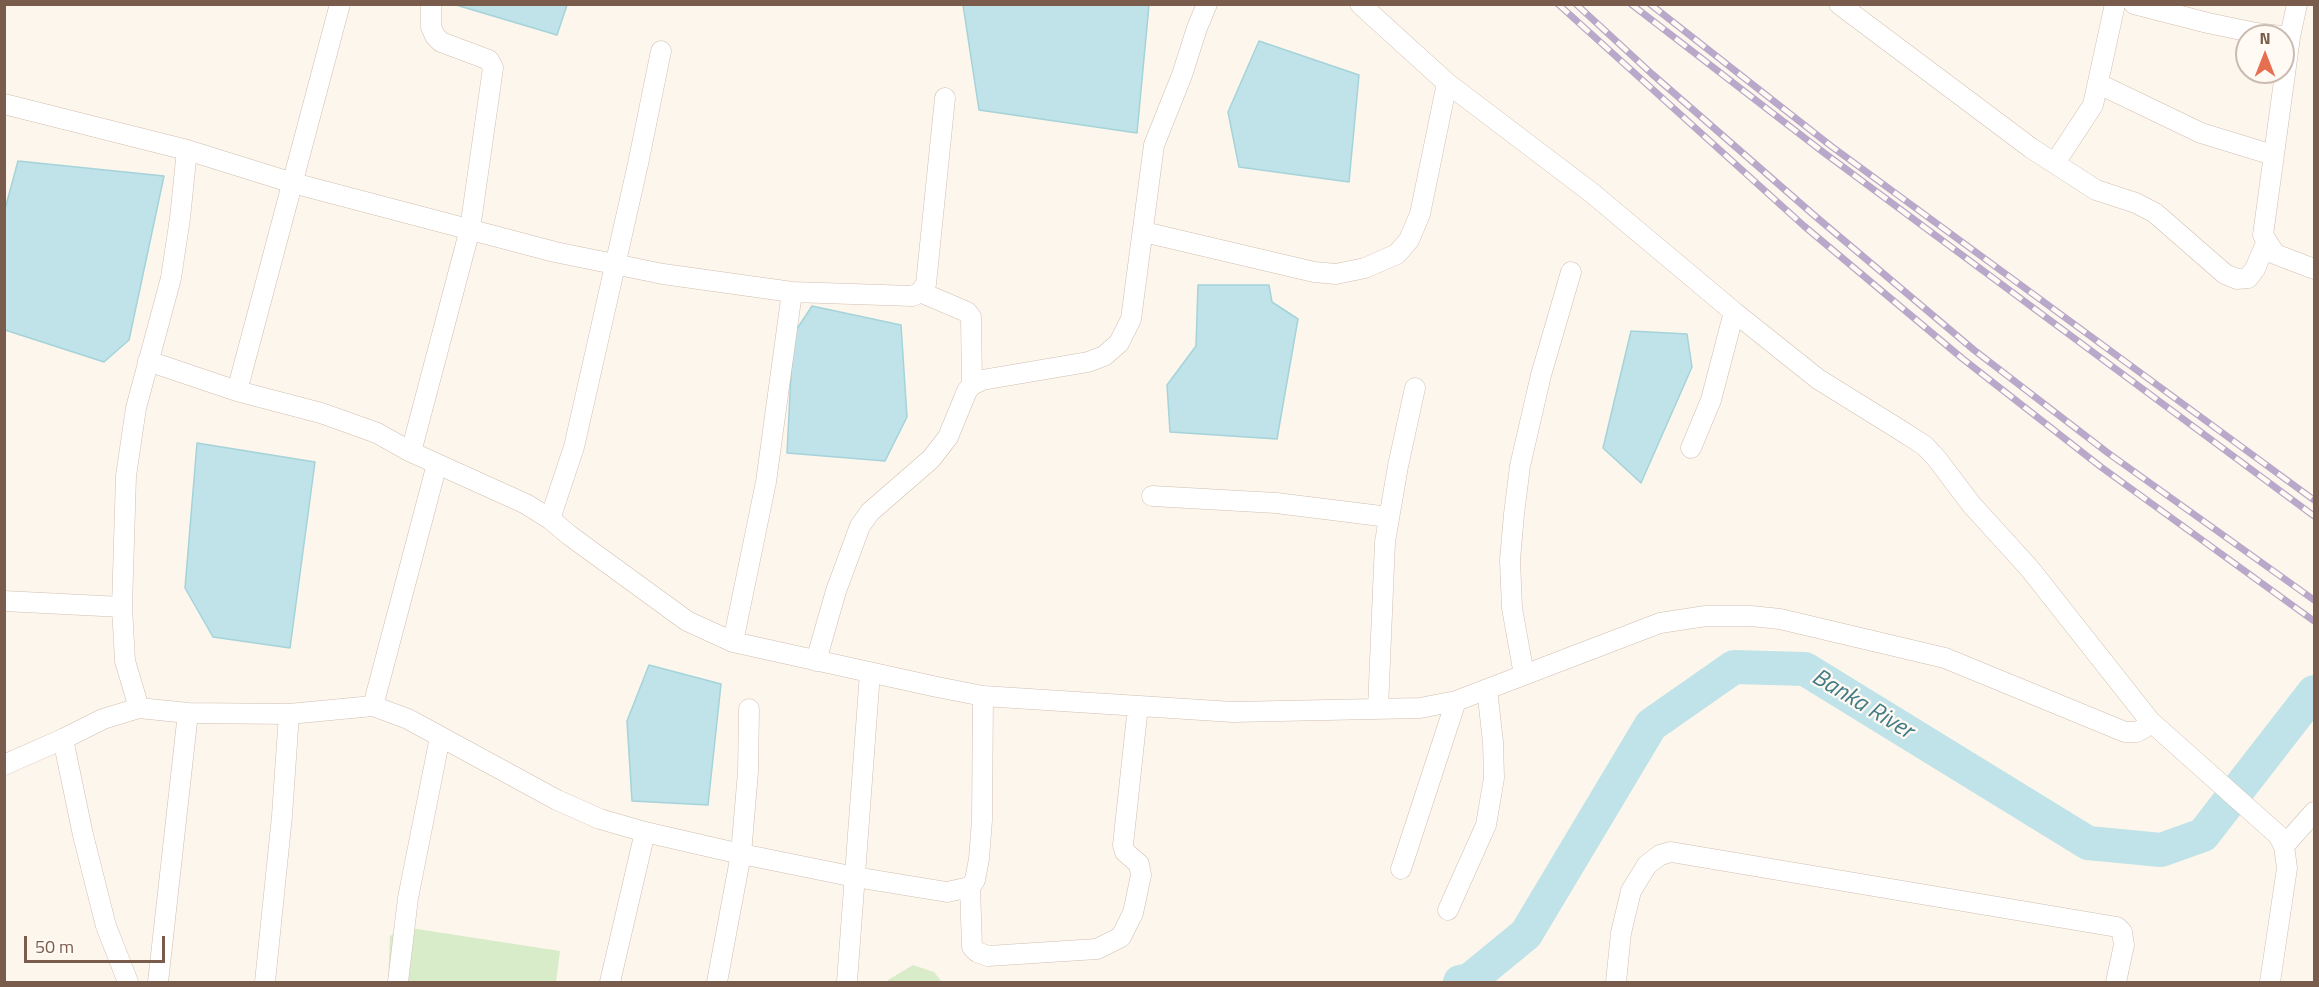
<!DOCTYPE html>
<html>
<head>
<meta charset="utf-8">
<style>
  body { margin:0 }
  #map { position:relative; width:2319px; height:987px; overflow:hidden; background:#fdf6ec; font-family:"Titillium Web",sans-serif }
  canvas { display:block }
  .frame { position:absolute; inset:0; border:6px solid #7a5c4d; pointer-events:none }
  .north { position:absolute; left:2235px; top:24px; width:60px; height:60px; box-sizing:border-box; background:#fffaf3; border:2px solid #cabbb1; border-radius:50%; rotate:0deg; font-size:16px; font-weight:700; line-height:24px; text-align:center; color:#7a5c4d }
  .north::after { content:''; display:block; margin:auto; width:21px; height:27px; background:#e76f51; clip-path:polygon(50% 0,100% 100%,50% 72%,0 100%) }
  .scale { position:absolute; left:24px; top:936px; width:141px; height:27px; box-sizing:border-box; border:3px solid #7a5c4d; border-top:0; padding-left:8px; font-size:18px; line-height:21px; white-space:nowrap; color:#7a5c4d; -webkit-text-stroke:4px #fffaf3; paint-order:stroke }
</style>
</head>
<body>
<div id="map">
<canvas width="2319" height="987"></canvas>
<div class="frame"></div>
<div class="north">N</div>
<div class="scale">50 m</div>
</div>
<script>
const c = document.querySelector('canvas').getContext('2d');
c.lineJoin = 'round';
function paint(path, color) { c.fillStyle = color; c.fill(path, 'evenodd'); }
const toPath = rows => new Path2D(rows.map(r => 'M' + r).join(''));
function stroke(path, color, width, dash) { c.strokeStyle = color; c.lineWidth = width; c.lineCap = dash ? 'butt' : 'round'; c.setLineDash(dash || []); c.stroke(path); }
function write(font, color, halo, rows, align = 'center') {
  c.font = font + ' "Titillium Web",sans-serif'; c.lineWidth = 4.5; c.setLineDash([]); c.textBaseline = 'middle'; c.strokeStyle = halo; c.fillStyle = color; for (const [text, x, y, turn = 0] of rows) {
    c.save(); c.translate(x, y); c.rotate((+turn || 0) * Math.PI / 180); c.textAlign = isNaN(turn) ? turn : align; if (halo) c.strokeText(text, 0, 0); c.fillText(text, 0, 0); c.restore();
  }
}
const green = toPath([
  [404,927,560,951,556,982,388,982,390,936],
  [913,965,934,972,942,982,888,982,888,980]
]);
const water = toPath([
  [456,5,567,5,557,35,456,5],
  [963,5,1149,5,1137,133,979,110,963,5],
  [1259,41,1359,75,1349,182,1239,167,1228,112,1259,41],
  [18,161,164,176,129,340,104,362,5,330,5,209,18,161],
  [1198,285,1269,285,1272,302,1298,319,1277,439,1170,432,1167,385,1196,346,1198,285],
  [812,306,901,325,907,417,885,461,787,453,793,335,812,306],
  [1631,331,1687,334,1692,367,1641,483,1603,448,1631,331],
  [197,443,315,462,290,648,213,637,185,588,197,443],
  [649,665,721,684,708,805,632,801,627,721,649,665]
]);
const river = toPath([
  [1460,982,1470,980,1526,934,1651,725,1734,667,1805,669,2088,843,2161,850,2203,835,2314,692]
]);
const minor = toPath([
  [1360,4,1447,83,1592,193,1734,312,1818,379,1905,433,1925,446,1937,459,1971,504,2030,569,2150,721,2278,835,2284,846,2287,868,2270,982],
  [1839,4,2031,148,2096,190,2136,203,2155,213,2225,274,2237,279,2248,278,2255,269,2266,243],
  [2134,4,2208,23,2256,33,2281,36],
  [2297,4,2290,37,2263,235,2275,254,2314,269],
  [2099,84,2201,133,2273,155],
  [4,104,187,150,293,183,555,252,663,274,792,292,913,296,920,292,926,284,945,98],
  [2055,163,2093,105,2115,4],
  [1144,232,1314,272,1336,274,1365,268,1397,254,1409,240,1420,214,1447,83],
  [920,292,967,312,971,317,972,385],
  [148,361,237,391,321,413,377,433,411,452,526,504,550,519,569,535,687,621,733,642,937,687,983,696,1233,712,1420,708,1456,701,1660,623,1706,616,1751,616,1780,619,1945,658,2125,732,2137,732,2144,728,2150,721],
  [237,391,340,4],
  [1691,448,1711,400,1734,312],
  [411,452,470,229,493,68,489,60,441,42,435,36,431,27,431,4],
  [1152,496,1276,503,1389,517],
  [550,519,574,447,638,164,661,51],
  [4,601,122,607],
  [733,642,766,482,792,292],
  [816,661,836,591,860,526,870,512,931,459,948,437,967,391,972,385,982,380,1088,362,1104,356,1119,343,1131,319,1154,145,1182,75,1197,28,1207,4],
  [1524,675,1512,608,1510,560,1514,514,1520,466,1541,375,1571,272],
  [373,706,437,464],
  [139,708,125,661,122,607,126,476,136,408,171,278,180,218,187,150],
  [1378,708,1385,542,1398,466,1415,388],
  [63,739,83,835,106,926,128,982],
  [4,765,63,739,103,719,139,708,188,713,289,714,373,706,408,719,557,800,600,819,645,832,732,852,855,877,947,892,970,887,975,880,979,859,982,820,983,696],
  [2284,846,2314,812],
  [1401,869,1456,701],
  [970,887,972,947,977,952,988,956,1097,949,1121,937,1133,913,1141,875,1139,864,1125,852,1123,845,1138,706],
  [1448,910,1486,825,1494,778,1493,742,1487,689],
  [158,982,188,713],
  [265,982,282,816,289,714],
  [398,982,408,898,440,737],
  [610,982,645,832],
  [717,982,741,854,748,772,749,709],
  [847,982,870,673],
  [1616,982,1621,933,1631,891,1647,865,1660,855,1671,852,2117,927,2122,932,2124,945,2116,982]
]);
const rail = toPath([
  [1558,4,1804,226,1963,359,2101,467,2314,621],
  [1576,4,1652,74,1815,216,1974,350,2108,453,2314,600],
  [1631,4,1823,152,2314,516],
  [1650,4,1831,146,2314,500]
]);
const waterNames = [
  ["Banka River",1862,705,31]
];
paint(green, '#d8ecc9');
paint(water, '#bfe3e8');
stroke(water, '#a5d3da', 1.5);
stroke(river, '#bfe3e8', 34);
stroke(minor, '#d1beb0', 21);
stroke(minor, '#fff', 20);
stroke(rail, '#b9a8c9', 7);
stroke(rail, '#fffaf3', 4.5, [14]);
write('italic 24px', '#437c86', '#fffaf3', waterNames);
</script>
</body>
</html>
